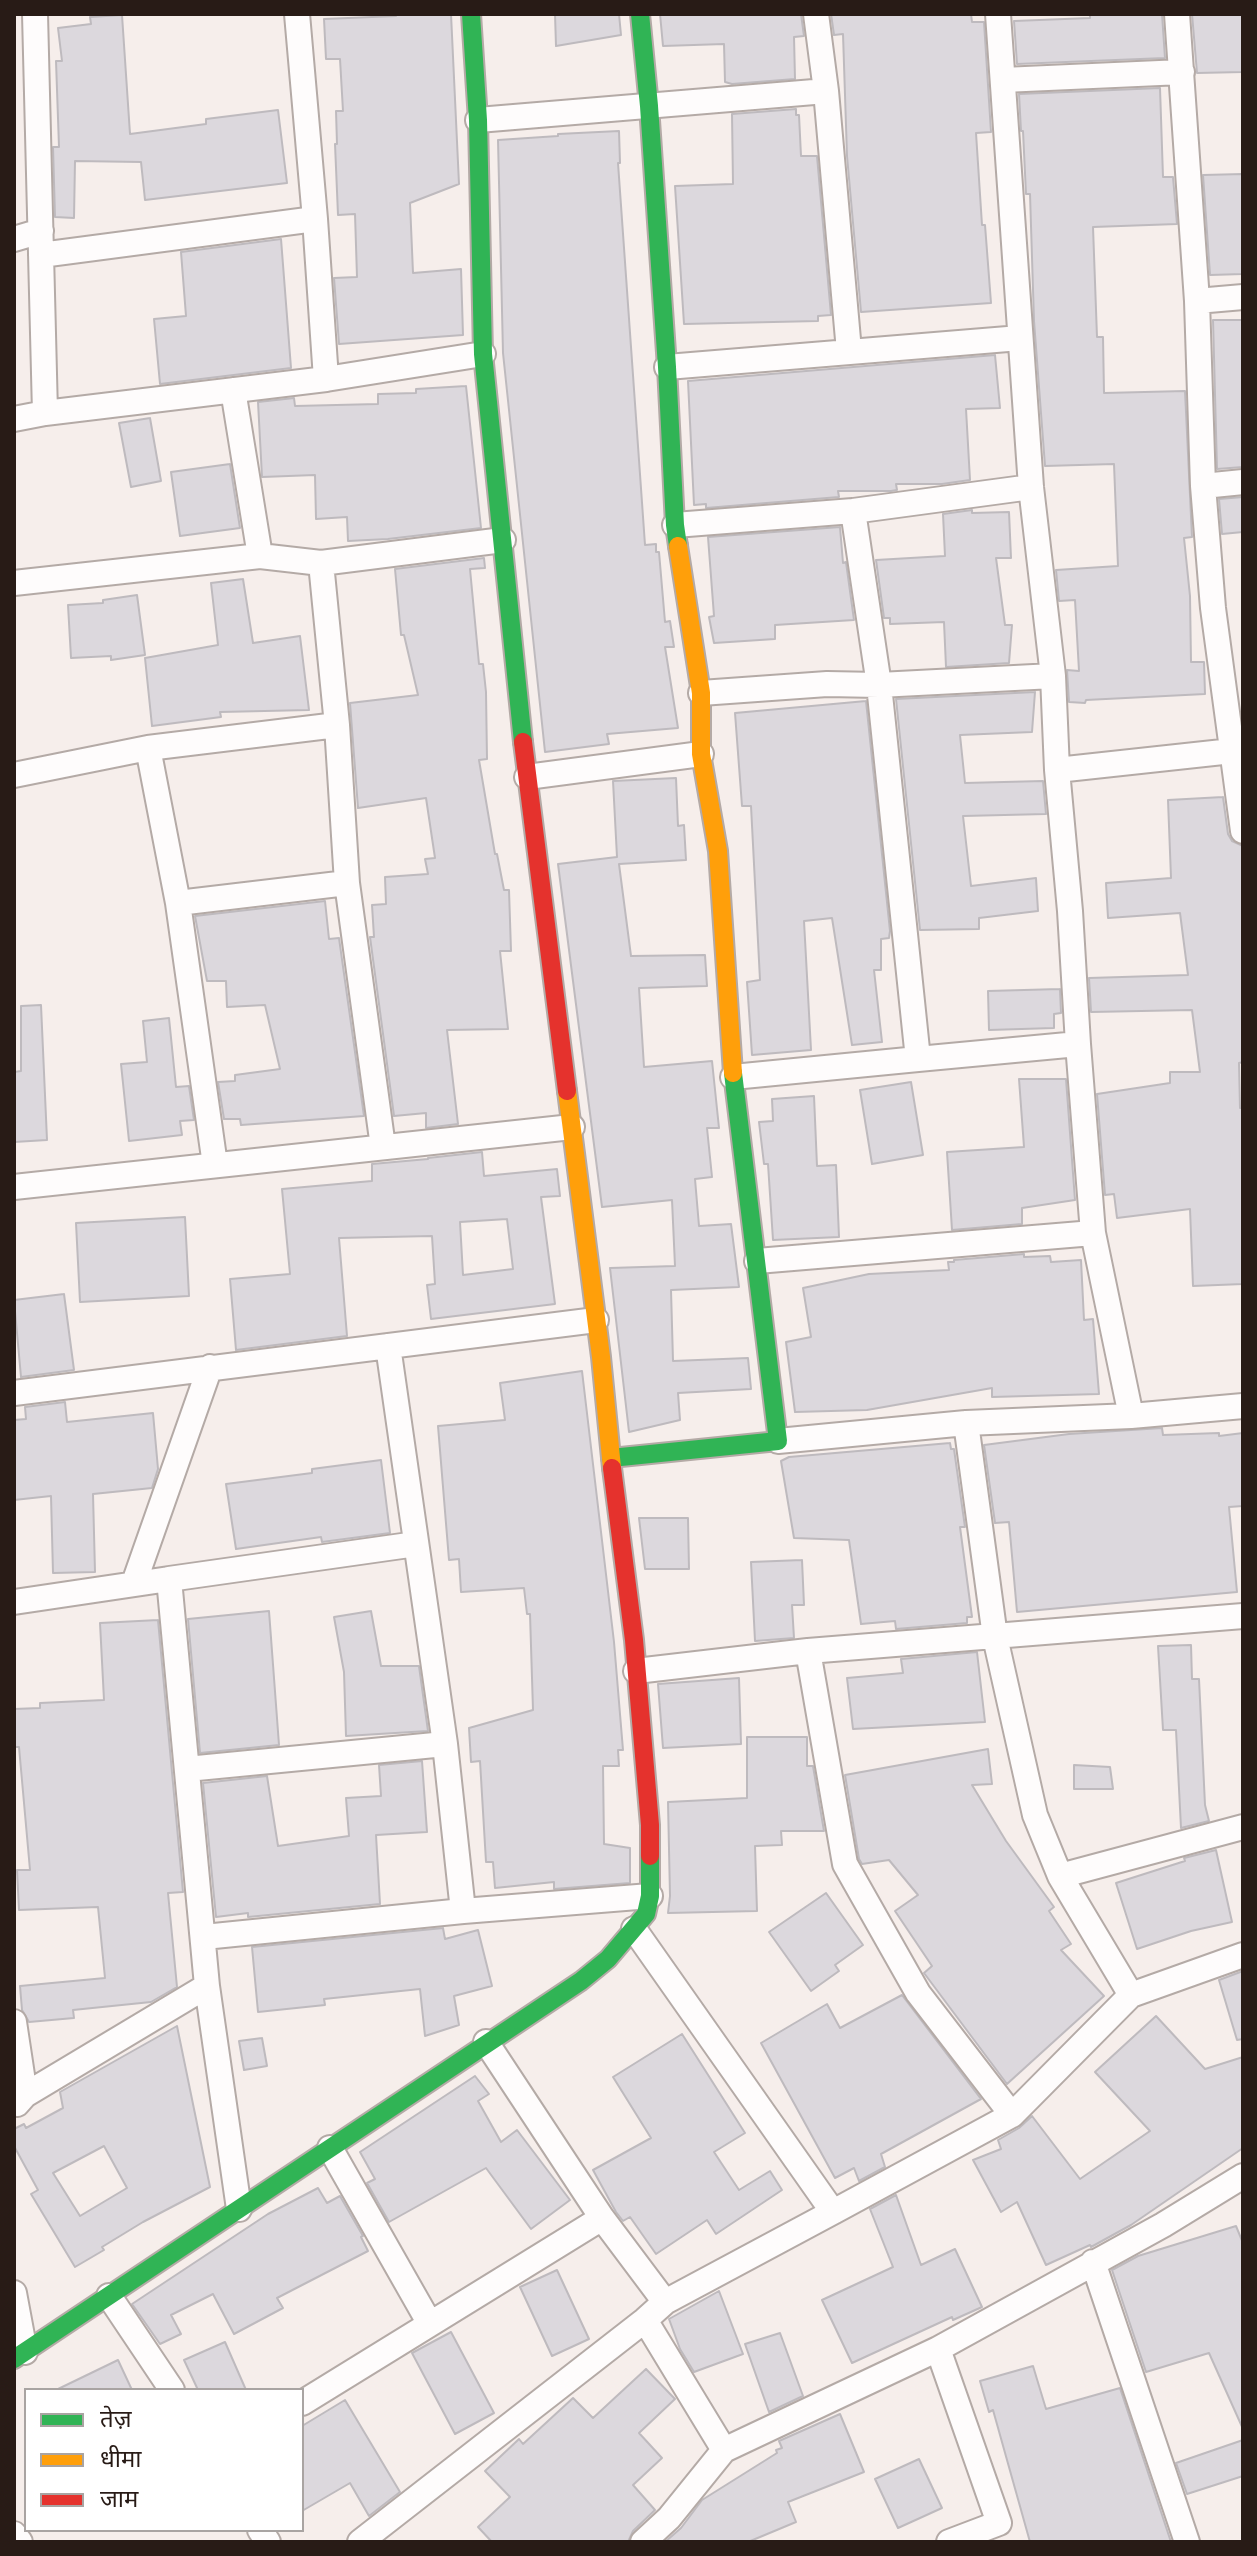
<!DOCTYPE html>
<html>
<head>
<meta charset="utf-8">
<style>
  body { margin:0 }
  #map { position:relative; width:1257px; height:2556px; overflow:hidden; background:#f6eeeb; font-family:"Public Sans","Noto Sans Devanagari",sans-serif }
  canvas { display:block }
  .frame { position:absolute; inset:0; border:16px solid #281b16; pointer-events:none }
  .legend { position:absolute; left:24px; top:2388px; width:280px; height:144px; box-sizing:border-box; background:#fff; border:2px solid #a9a4a2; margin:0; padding:10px 14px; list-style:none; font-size:24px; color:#281b16 }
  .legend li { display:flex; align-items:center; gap:16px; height:40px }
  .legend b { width:40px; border:2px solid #a9a4a2 }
</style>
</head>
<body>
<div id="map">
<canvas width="1257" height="2556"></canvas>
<div class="frame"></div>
<ul class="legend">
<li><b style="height:10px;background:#30b455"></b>तेज़</li>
<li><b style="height:10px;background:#ff9f0a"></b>धीमा</li>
<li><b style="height:10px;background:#e5322d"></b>जाम</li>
</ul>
</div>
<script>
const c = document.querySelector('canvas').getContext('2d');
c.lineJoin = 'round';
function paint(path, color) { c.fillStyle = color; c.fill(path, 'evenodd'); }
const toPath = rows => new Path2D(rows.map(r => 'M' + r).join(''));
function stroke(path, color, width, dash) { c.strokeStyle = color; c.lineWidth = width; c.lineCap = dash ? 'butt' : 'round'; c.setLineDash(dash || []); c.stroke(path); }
const building = toPath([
  [396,14,451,14,459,184,410,203,413,273,461,269,463,335,339,344,334,278,357,277,355,214,338,215,335,144,337,144,336,111,343,111,340,59,326,59,324,19,396,16,396,14],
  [555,14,619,14,621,35,556,46,555,14],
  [660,14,801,14,804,36,794,37,795,79,732,84,725,82,724,44,663,46,660,14],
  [831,14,971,14,972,22,984,22,991,132,976,133,982,225,985,225,991,303,861,312,847,156,843,34,834,35,831,14],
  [1090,14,1162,14,1165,58,1017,64,1014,21,1090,18,1090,14],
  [1192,14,1243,14,1243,72,1197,73,1192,14],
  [122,15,130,134,206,124,206,119,278,110,287,183,145,200,141,162,75,161,74,218,55,217,53,147,59,147,56,61,62,61,58,28,91,24,90,17,122,15],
  [1160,88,1163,177,1173,177,1177,224,1093,227,1097,337,1103,337,1104,393,1185,391,1192,537,1184,538,1190,596,1191,662,1204,662,1205,694,1086,700,1085,703,1069,702,1067,670,1079,671,1075,600,1059,601,1056,570,1118,566,1114,464,1045,466,1034,321,1030,194,1026,194,1023,131,1021,131,1019,94,1160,88],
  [796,109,796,115,799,115,801,156,817,156,831,315,818,316,818,321,684,324,675,186,733,184,732,114,796,109],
  [619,131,620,163,618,163,645,545,656,544,656,552,659,552,665,622,670,621,674,647,665,647,678,728,607,734,609,744,545,752,503,353,498,140,558,136,558,134,619,131],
  [1243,174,1243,274,1210,275,1203,175,1243,174],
  [281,239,291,368,160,384,154,319,186,316,181,252,281,239],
  [1213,320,1243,320,1243,467,1217,469,1213,320],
  [995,355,1000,408,966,409,970,480,942,484,896,484,897,490,891,491,838,491,839,497,706,508,706,504,694,505,688,381,995,355],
  [466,386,481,528,388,539,348,541,347,517,316,519,315,475,262,477,258,402,294,398,295,406,378,404,378,394,416,393,416,389,466,386],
  [150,418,161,481,131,487,119,423,150,418],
  [230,464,240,528,180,536,171,472,230,464],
  [1243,497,1243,532,1222,534,1219,499,1243,497],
  [972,510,972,513,1009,512,1011,558,996,558,1005,625,1012,625,1009,663,946,667,944,622,890,624,890,618,884,618,876,560,945,556,943,514,972,510],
  [840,527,843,563,846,562,854,620,775,625,775,639,714,643,709,617,714,616,708,537,840,527],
  [484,558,485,568,470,569,479,664,483,664,486,692,487,759,479,760,495,854,497,854,504,890,509,890,511,951,500,951,508,1029,447,1030,458,1124,426,1128,426,1113,394,1116,370,937,374,937,372,905,386,904,385,877,428,874,425,859,435,858,426,798,358,808,350,703,418,695,404,635,401,635,395,569,484,558],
  [243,579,253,643,300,636,309,710,220,712,221,717,152,726,145,658,218,645,211,583,243,579],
  [137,595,145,655,111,660,111,656,71,658,68,605,103,603,103,600,137,595],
  [1035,692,1032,732,960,735,965,783,1043,781,1046,814,963,816,971,886,1036,878,1038,911,979,918,979,929,920,930,896,699,1035,692],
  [866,701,890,931,889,938,881,939,881,970,874,970,882,1042,852,1045,832,918,804,921,811,1050,752,1055,747,982,760,980,751,806,742,806,735,713,866,701],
  [676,778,678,826,684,825,686,860,619,864,631,956,705,955,707,986,639,988,644,1067,712,1061,719,1128,707,1128,712,1177,695,1179,699,1226,731,1224,739,1287,671,1290,673,1361,748,1358,751,1389,678,1393,680,1420,629,1432,610,1268,675,1266,672,1200,602,1207,558,864,617,857,613,781,676,778],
  [1223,797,1228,834,1232,841,1243,846,1243,1062,1239,1063,1240,1108,1243,1108,1243,1284,1193,1286,1190,1209,1117,1218,1114,1194,1105,1195,1097,1094,1170,1083,1170,1072,1200,1072,1192,1010,1091,1012,1089,978,1188,975,1180,913,1108,918,1106,883,1171,878,1168,800,1223,797],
  [325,901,329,939,339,938,364,1116,241,1125,240,1119,224,1119,218,1082,235,1081,235,1075,280,1069,265,1005,227,1007,226,981,207,981,195,916,325,901],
  [1060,989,1061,1013,1054,1014,1054,1028,989,1030,988,991,1060,989],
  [41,1005,47,1140,14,1142,14,1072,21,1071,21,1006,41,1005],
  [169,1018,176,1087,189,1086,194,1120,180,1121,182,1135,129,1141,121,1064,147,1062,143,1021,169,1018],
  [1019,1079,1066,1079,1075,1200,1022,1208,1022,1224,952,1230,947,1152,1024,1147,1019,1079],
  [911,1082,923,1155,872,1164,860,1090,911,1082],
  [814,1096,817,1166,836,1165,839,1237,773,1240,768,1164,764,1164,759,1122,773,1121,772,1099,814,1096],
  [482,1152,484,1176,557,1169,560,1196,541,1197,555,1304,431,1319,427,1285,435,1284,432,1236,339,1238,347,1336,236,1350,230,1279,290,1274,282,1189,372,1181,372,1164,428,1159,428,1158,482,1152],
  [507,1219,513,1269,463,1275,460,1222,507,1219],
  [185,1217,189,1296,80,1302,76,1223,185,1217],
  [1024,1254,1024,1257,1050,1256,1051,1262,1081,1260,1084,1320,1093,1319,1099,1394,992,1397,992,1388,867,1410,795,1412,786,1342,811,1337,803,1288,869,1274,949,1270,948,1262,954,1262,954,1260,1024,1254],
  [64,1294,74,1370,21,1377,14,1300,64,1294],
  [582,1371,614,1642,623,1750,618,1750,619,1766,603,1766,604,1844,630,1848,630,1883,554,1889,554,1882,495,1888,493,1862,486,1862,480,1761,471,1762,469,1728,533,1710,530,1614,527,1614,524,1588,461,1592,459,1559,449,1560,438,1426,505,1420,500,1383,582,1371],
  [65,1402,67,1422,153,1413,158,1469,152,1488,93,1494,95,1572,53,1573,51,1496,14,1500,14,1420,26,1419,25,1407,65,1402],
  [1162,1428,1163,1435,1219,1433,1219,1436,1243,1433,1243,1506,1229,1507,1237,1592,1017,1612,1009,1522,995,1523,984,1445,1069,1434,1162,1428],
  [950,1443,951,1449,954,1449,965,1527,960,1527,972,1617,967,1617,967,1623,896,1629,895,1621,861,1624,849,1540,794,1538,781,1461,789,1457,950,1443],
  [381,1460,390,1533,322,1542,321,1537,236,1549,226,1484,312,1473,312,1469,381,1460],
  [639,1518,688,1518,689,1569,645,1569,639,1518],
  [802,1560,804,1605,792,1605,794,1638,755,1641,751,1562,802,1560],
  [269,1611,279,1745,200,1753,188,1619,269,1611],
  [371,1611,381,1666,419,1666,428,1731,346,1736,344,1672,334,1617,371,1611],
  [158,1620,183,1892,168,1893,177,1987,151,2002,73,2010,74,2018,29,2022,22,2010,20,1986,105,1978,98,1907,19,1910,17,1870,30,1870,19,1747,14,1747,14,1709,40,1708,40,1703,104,1700,100,1623,158,1620],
  [1191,1645,1192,1679,1199,1679,1205,1805,1209,1821,1181,1828,1176,1730,1163,1730,1158,1646,1191,1645],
  [977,1652,985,1722,853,1729,847,1678,903,1673,901,1659,977,1652],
  [739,1678,741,1744,663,1748,658,1684,739,1678],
  [747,1737,807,1737,807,1766,813,1766,824,1831,781,1831,782,1845,755,1846,757,1911,668,1913,670,1896,668,1802,747,1798,747,1737],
  [988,1749,992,1784,972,1785,1006,1841,1054,1907,1049,1911,1071,1944,1061,1950,1104,1996,1007,2084,924,1973,932,1966,895,1911,918,1895,889,1860,862,1864,859,1859,845,1775,988,1749],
  [422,1761,427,1832,376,1835,380,1904,248,1917,248,1913,216,1917,203,1783,267,1776,278,1846,349,1836,346,1798,381,1796,379,1765,422,1761],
  [1074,1765,1110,1767,1113,1789,1074,1789,1074,1765],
  [1216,1850,1232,1922,1191,1931,1137,1949,1116,1883,1185,1861,1184,1858,1216,1850],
  [826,1893,863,1945,835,1965,839,1971,811,1991,769,1932,826,1893],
  [443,1928,445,1939,478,1930,492,1986,454,1996,459,2025,425,2036,420,1989,324,1999,325,2005,258,2012,252,1947,443,1928],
  [1243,1971,1243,2039,1237,2040,1219,1980,1243,1971],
  [902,1995,981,2099,881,2154,885,2167,859,2181,854,2168,835,2178,761,2043,827,2004,840,2028,902,1995],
  [1156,2016,1205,2069,1243,2057,1243,2148,1131,2225,1091,2247,1090,2245,1046,2265,1017,2202,1001,2212,973,2160,1001,2149,998,2140,1019,2128,1032,2116,1080,2179,1150,2131,1095,2072,1156,2016],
  [177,2026,210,2187,143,2222,102,2247,104,2250,75,2267,31,2194,38,2190,14,2146,14,2129,24,2124,26,2128,63,2108,60,2092,177,2026],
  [104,2146,127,2188,80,2216,53,2173,104,2146],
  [682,2034,745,2133,714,2152,739,2190,770,2171,782,2190,716,2234,707,2220,656,2254,630,2217,623,2221,616,2212,593,2170,651,2138,613,2077,682,2034],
  [262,2038,267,2066,244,2070,239,2041,262,2038],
  [475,2076,489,2094,478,2101,501,2142,517,2130,570,2200,531,2229,486,2168,389,2222,367,2183,375,2179,360,2152,475,2076],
  [318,2188,327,2203,340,2196,363,2236,361,2237,368,2251,277,2298,283,2308,234,2334,213,2294,171,2315,181,2334,160,2344,132,2304,268,2214,318,2188],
  [896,2195,921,2265,955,2249,982,2307,953,2320,952,2317,852,2363,822,2300,893,2267,870,2209,896,2195],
  [1236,2226,1243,2243,1243,2429,1209,2353,1146,2372,1112,2270,1138,2256,1236,2226],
  [557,2270,589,2339,552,2356,520,2287,557,2270],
  [719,2291,743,2354,694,2372,680,2349,669,2319,719,2291],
  [451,2332,494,2413,455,2434,412,2353,451,2332],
  [780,2333,803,2396,769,2412,745,2344,780,2333],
  [225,2342,246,2390,198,2390,184,2360,225,2342],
  [118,2360,132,2390,56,2390,118,2360],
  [1033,2366,1046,2409,1120,2388,1171,2542,1030,2542,993,2410,989,2412,980,2381,1033,2366],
  [646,2369,675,2399,639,2433,662,2458,633,2485,655,2510,633,2531,628,2542,492,2542,478,2527,510,2497,485,2471,519,2439,523,2444,573,2398,593,2418,646,2369],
  [345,2400,400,2492,369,2516,350,2483,302,2511,302,2426,345,2400],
  [840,2414,864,2472,788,2502,796,2522,748,2542,665,2542,681,2528,702,2500,777,2453,776,2450,782,2448,779,2441,840,2414],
  [1243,2440,1243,2476,1187,2494,1176,2463,1243,2440],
  [919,2459,942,2508,898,2528,875,2479,919,2459]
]);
const street = toPath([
  [816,14,826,91,849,351],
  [998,14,1031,487,1053,676,1057,770,1070,911,1078,1044,1093,1233,1131,1416,1243,1406],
  [1177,14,1197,301,1203,486,1213,608,1243,831],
  [1003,80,1182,72],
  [478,120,826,91],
  [315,219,326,379,483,354],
  [14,239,41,231],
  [41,255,315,219,297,14],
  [1197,301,1243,297],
  [667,367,1020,338],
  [233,390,260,556],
  [45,413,326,379],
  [14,419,45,413,35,14],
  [1203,486,1243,482],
  [853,511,879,685,1053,676],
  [675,525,853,511,1031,487],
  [14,583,260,556,321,563,503,540],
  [701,693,827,684,879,685,918,1059,733,1077],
  [337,725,347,883,383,1147],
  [148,748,178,903,215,1165],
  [1057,770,1232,751],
  [14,775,148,748,337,725,321,563],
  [527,777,701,754],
  [178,903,347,883],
  [918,1059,1078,1044],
  [14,1187,572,1127],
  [757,1261,1093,1233],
  [388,1346,445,1744,463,1911],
  [14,1393,596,1320],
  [966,1423,995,1637,1035,1815,1060,1876,1131,1995,1012,2115],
  [778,1441,966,1423,1131,1416],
  [169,1579,416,1544],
  [134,1583,210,1367],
  [14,1602,169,1579,207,1986],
  [808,1651,845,1864,918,1993,1012,2115,833,2212],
  [636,1671,808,1651,1243,1616],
  [187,1769,445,1744],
  [1060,1876,1243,1827],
  [204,1937,463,1911,650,1896],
  [1131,1995,1243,1955],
  [14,2022,25,2095,17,2104],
  [25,2095,207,1986,239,2209],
  [330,2148,430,2324],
  [602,2218,665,2302,833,2212,634,1929],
  [1093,2262,1187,2542],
  [14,2293,25,2352],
  [109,2296,172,2390],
  [645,2320,724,2450],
  [302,2403,602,2218,486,2042],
  [260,2530,268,2542],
  [14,2534,20,2542],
  [360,2542,645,2320,665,2302],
  [643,2542,669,2518,724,2450,938,2349],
  [949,2542,999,2523,938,2349,1163,2225,1243,2176]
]);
const fast = toPath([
  [471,14,478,120,483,354,523,742],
  [640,14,649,106,667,367,675,525,678,546],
  [611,1458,778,1441,733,1073],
  [14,2359,581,1981,608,1959,646,1914,650,1896,650,1856]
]);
const slow = toPath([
  [678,546,701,693,701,754,718,851,733,1073],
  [567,1091,601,1357,612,1468]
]);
const jam = toPath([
  [523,742,567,1091],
  [612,1468,634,1640,650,1825,650,1856]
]);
paint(building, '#dcd8dd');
stroke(building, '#bebabe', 2);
stroke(street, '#b4aaa6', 28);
stroke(fast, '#b4aaa6', 22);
stroke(slow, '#b4aaa6', 22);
stroke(jam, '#b4aaa6', 22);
stroke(street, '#fefcfc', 24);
stroke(fast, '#30b455', 18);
stroke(slow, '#ff9f0a', 18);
stroke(jam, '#e5322d', 18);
</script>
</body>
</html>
